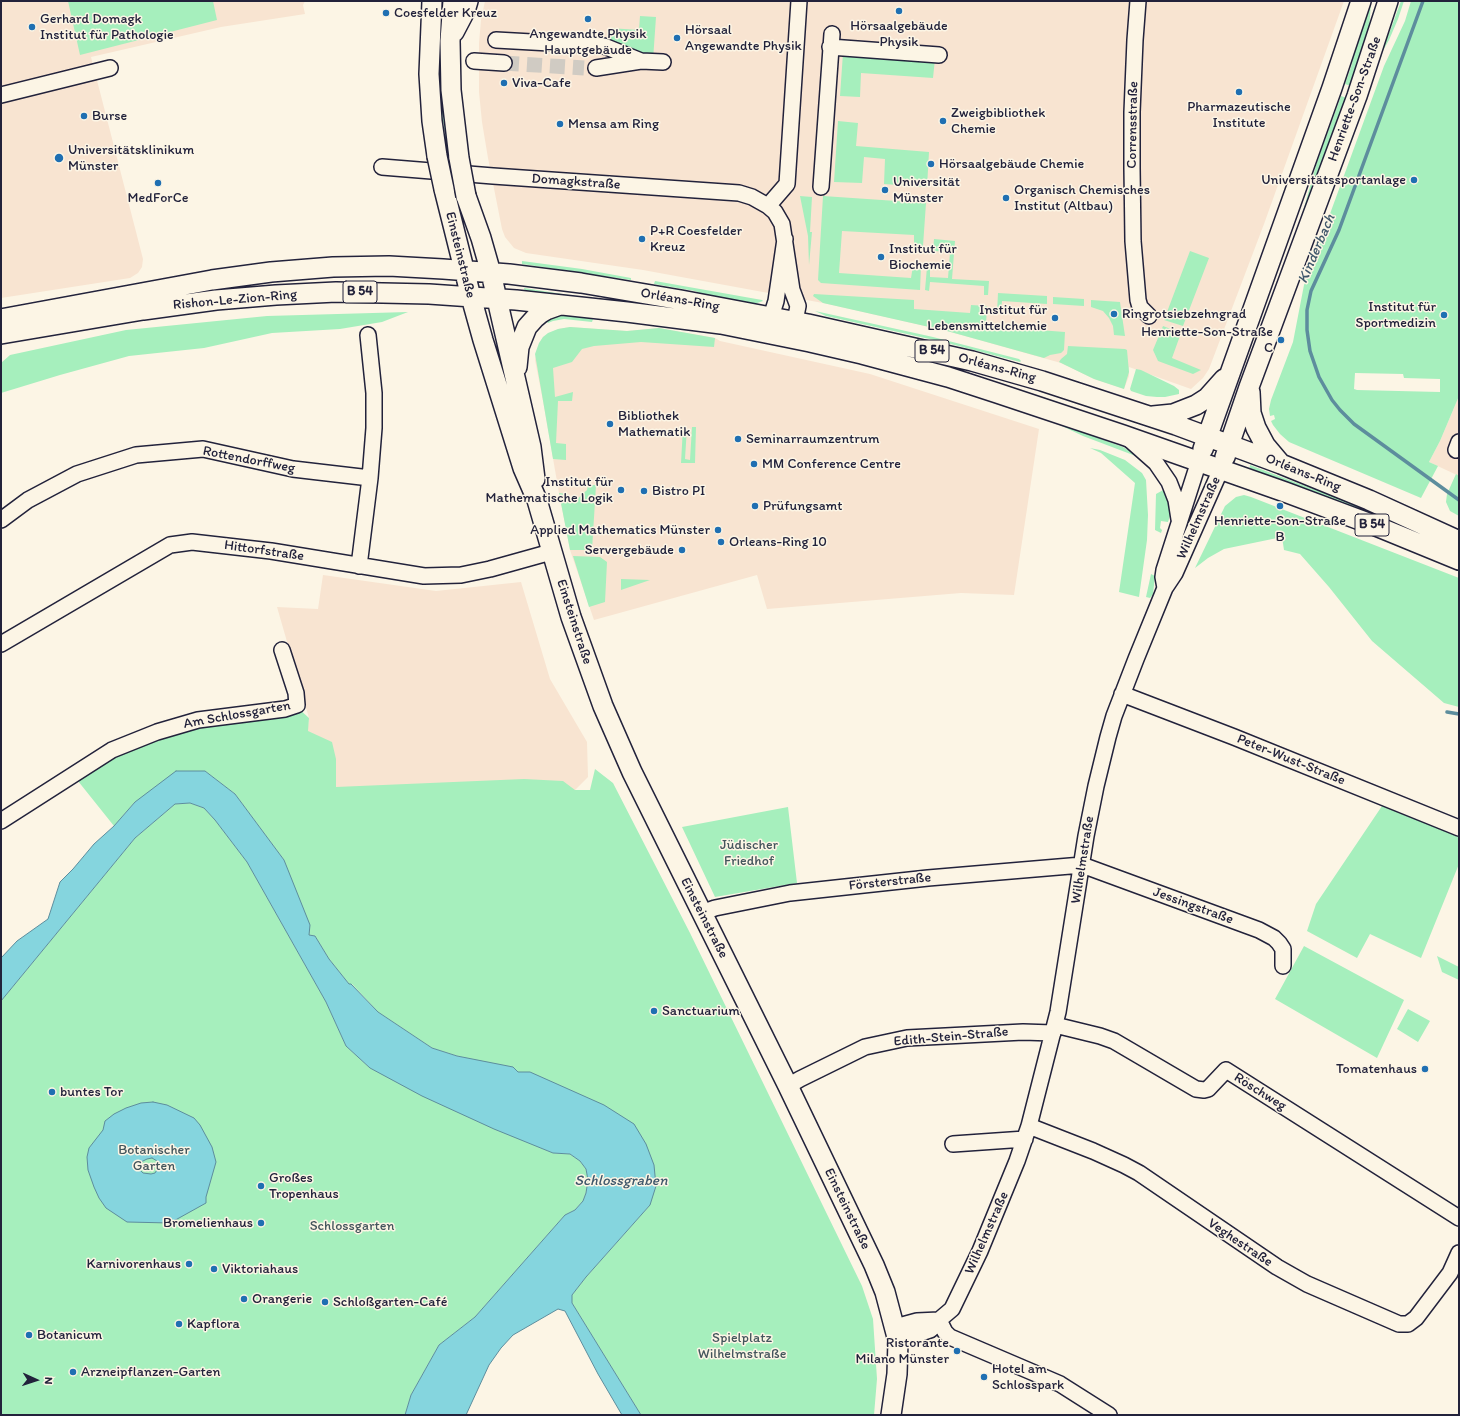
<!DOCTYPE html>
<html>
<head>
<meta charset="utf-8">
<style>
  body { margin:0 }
  #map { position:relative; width:1460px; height:1416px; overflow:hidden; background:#fcf5e5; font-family:Itim,sans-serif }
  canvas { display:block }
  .frame { position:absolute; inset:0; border:2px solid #22223b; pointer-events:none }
  .north { position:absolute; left:16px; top:1360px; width:40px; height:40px; -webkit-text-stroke:3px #fcf5e5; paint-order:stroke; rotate:93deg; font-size:11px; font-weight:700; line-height:16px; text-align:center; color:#22223b }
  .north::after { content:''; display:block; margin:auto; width:14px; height:18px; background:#22223b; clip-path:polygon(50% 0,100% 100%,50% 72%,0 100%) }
</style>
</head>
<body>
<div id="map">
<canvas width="1460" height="1416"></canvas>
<div class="frame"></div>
<div class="north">N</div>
</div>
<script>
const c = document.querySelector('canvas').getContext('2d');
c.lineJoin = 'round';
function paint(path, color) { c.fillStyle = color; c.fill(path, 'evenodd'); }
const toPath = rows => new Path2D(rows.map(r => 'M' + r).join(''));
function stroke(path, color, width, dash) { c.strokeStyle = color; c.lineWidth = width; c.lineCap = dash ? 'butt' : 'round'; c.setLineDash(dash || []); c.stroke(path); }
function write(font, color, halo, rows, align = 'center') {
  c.font = font + ' Itim,sans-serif'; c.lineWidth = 3; c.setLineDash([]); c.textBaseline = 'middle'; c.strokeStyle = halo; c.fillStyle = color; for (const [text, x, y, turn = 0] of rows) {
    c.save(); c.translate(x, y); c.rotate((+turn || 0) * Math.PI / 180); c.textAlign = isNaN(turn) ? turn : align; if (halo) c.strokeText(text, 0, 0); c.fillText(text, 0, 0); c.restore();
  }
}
const built = toPath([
  [1,1,305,1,303,5,305,14,221,27,91,57,143,259,142,267,138,273,130,278,1,298],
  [485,1,1344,1,1264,224,1209,369,1203,378,1191,389,1129,367,1129,376,1124,389,1094,379,1061,363,947,331,823,303,643,270,526,253,514,248,505,237,502,229,488,158,482,122,479,92,479,43,481,20],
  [570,327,627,331,659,328,715,338,720,341,870,374,1039,429,1014,595,961,593,767,609,757,575,594,620,570,550,559,493,543,401,535,360,537,349,543,337,558,329],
  [1459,396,1459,476,1429,462,1440,441],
  [323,575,436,591,521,582,550,679,587,742,588,777,575,790,297,820,309,718,277,607,318,609]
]);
const green = toPath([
  [68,1,213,1,217,20,80,55],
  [438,1,442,1,438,74,452,157,449,157,440,103,435,43],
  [1368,1,1371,1,1369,31,1354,87,1345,84,1352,64,1355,43],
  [1401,1,1404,1,1398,19,1389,40,1381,54,1382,47,1390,31],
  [1411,1,1459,1,1459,396,1440,441,1429,462,1438,466,1421,498,1289,442,1280,434,1273,425,1271,421,1275,419,1274,415,1270,416,1269,409,1271,400,1293,342,1304,285,1384,66,1405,21],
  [1355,373,1403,374,1404,378,1440,379,1440,392,1357,390,1354,389],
  [640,16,656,17,653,60,608,39,609,28,639,30],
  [843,53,935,59,933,78,861,73,860,97,840,96],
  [1341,96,1350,99,1231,419,1228,417,1298,229,1317,162],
  [838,121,858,123,856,146,929,152,927,187,884,184,885,159,864,157,862,183,834,182],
  [800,196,812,197,810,232,812,232,809,265,808,236],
  [823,196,926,203,923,246,914,245,914,235,842,231,839,273,911,278,913,266,921,266,920,290,821,283,818,280],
  [934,239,955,241,952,279,989,281,988,295,984,295,984,286,930,282,929,291,925,290,927,267,930,267,930,277,948,278,950,252,933,251],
  [1190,251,1209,258,1183,326,1164,320],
  [522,261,582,269,631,278,631,280,522,264],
  [655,281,762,300,763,301,751,305,714,299,695,291,654,284],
  [524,288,652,308,691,309,710,312,750,320,691,311,660,311,526,296],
  [998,293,1047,296,1047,304,1002,301,1001,313,997,313],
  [814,294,914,300,914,309,970,313,971,305,987,306,986,326,1065,332,1064,350,1061,353,1050,355,1044,358,947,331,823,303,813,296],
  [1053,297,1084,299,1084,306,1053,304],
  [1091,300,1120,302,1125,336,1114,335,1113,326,1109,318,1103,311,1091,307],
  [815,311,933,337,1019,359,1021,361,1020,362,943,342,826,316],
  [408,312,382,322,340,329,272,333,204,348,129,356,60,375,1,393,1,363,10,355,126,330,267,316],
  [568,313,576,316,593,319,592,322,564,319,553,321,548,323,543,319,551,315],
  [1163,326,1181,333,1172,358,1201,370,1193,374,1158,361,1153,350],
  [570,327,627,331,659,328,715,338,714,347,641,342,594,346,582,349,572,362,553,368,555,397,573,392,572,401,558,401,556,443,566,444,566,460,553,459,535,354,539,343,543,337,548,333,558,329],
  [1068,346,1125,349,1127,350,1129,372,1124,389,1094,379,1059,362,1061,359,1067,354],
  [1136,369,1141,370,1174,386,1179,390,1179,394,1165,397,1157,397,1146,396,1131,391,1130,389],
  [1043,417,1071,426,1084,433,1123,447,1141,458,1083,436],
  [683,427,687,427,685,459,690,460,692,427,696,427,695,463,681,463],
  [1090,448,1100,450,1125,460,1142,473,1146,480,1148,515,1147,540,1139,597,1119,592,1135,483,1101,453],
  [1250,465,1313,489,1330,492,1459,548,1249,473],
  [1456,474,1459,476,1459,516,1450,511,1446,502,1447,494],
  [588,485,596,485,592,550,570,550,559,493,567,494,573,503,587,490],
  [1165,489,1171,513,1168,522,1161,521,1160,528,1162,530,1161,533,1155,530,1156,494],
  [1244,495,1251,497,1459,578,1459,707,1444,703,1372,641,1329,587,1300,554,1284,550,1282,537,1224,549,1208,558,1195,568,1225,506,1236,497],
  [573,556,600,557,607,562,605,602,589,607],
  [1151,574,1155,576,1153,594,1150,598,1146,597],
  [621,579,650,580,621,590],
  [299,709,309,718,308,731,332,742,336,759,336,787,524,779,563,781,575,790,590,790,595,769,613,783,690,933,862,1286,873,1319,877,1379,874,1415,641,1415,572,1303,572,1295,586,1277,650,1205,530,1072,518,1072,457,1056,432,1048,378,1012,352,984,349,984,329,959,315,936,309,935,284,860,235,794,205,771,135,802,114,826,78,781,113,756,201,722],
  [190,803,204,808,215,820,247,862,326,1002,346,1046,370,1068,553,1153,570,1154,580,1161,586,1169,588,1180,586,1193,583,1201,575,1210,565,1215,475,1317,439,1345,411,1395,405,1415,1,1415,1,1001,135,838,175,804],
  [1382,806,1459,837,1459,864,1421,958,1370,934,1357,958,1307,931,1316,904],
  [788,807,797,883,715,897,682,827],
  [1304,946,1404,1000,1377,1058,1275,999],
  [1437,956,1459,967,1459,980,1442,972],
  [1408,1009,1430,1021,1418,1042,1397,1029]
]);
const water = toPath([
  [176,771,205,771,235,794,284,860,310,925,309,935,315,936,329,959,349,984,351,984,378,1012,432,1048,457,1056,513,1067,518,1072,530,1072,604,1105,634,1124,646,1144,654,1165,656,1186,650,1205,586,1277,572,1295,572,1303,641,1415,622,1415,598,1374,565,1311,558,1309,513,1335,501,1348,489,1365,466,1415,405,1415,411,1395,439,1345,475,1317,565,1215,575,1210,583,1201,586,1193,588,1180,586,1169,580,1161,570,1154,553,1153,494,1129,422,1096,370,1068,346,1046,326,1002,247,862,215,820,204,808,190,803,175,804,135,838,1,1001,1,958,17,941,48,919,60,882,73,869,94,844,114,826,135,802,176,771],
  [153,1102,167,1105,194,1118,200,1125,212,1147,216,1162,206,1197,206,1203,170,1223,127,1222,106,1208,99,1198,94,1187,88,1170,87,1157,89,1148,103,1130,105,1121,114,1114,126,1108,141,1103,153,1102],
  [152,1158,157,1161,158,1163,158,1168,155,1173,151,1174,143,1173,138,1168,139,1163,147,1159,152,1158]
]);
const stream = toPath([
  [1423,1,1339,230,1311,291,1307,310,1307,330,1310,351,1319,377,1332,400,1340,410,1354,424,1459,500],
  [1447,712,1459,714]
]);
const minorTunnel = toPath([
  [504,63,584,68]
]);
const minor = toPath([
  [1138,1,1135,40,1132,112,1132,168,1133,241,1138,300,1140,307,1149,316],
  [496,40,604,46,641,61],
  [830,47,939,55],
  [474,61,504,63],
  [596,68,641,61,663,62],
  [1,95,110,68],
  [382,167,493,176,739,193,752,197,768,206,775,212,782,224,792,290,798,306,795,321,788,328],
  [821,187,832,34],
  [768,206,787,184,799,1],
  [775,326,771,317,776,301,785,239],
  [1130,440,1156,463,1169,482,1176,500,1179,519],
  [1456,450,1459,442],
  [1,520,28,500,77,474,136,455,203,449,293,469,370,478],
  [359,566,370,478,374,428,374,393,368,335],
  [1165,588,1163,577,1164,570,1199,461],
  [1,644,170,545,192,542,271,551,424,576,461,575,490,569,551,552],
  [1122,694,1234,737,1459,828],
  [1,821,112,750,157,732,198,720,285,709,297,705,296,693,282,650],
  [701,913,715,908,790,893,928,878,1082,865,1259,930,1274,938,1279,943,1283,949,1283,966],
  [1055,1025,1100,1036,1114,1041,1196,1089,1204,1090,1208,1089,1226,1070,1459,1218],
  [788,1086,800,1079,865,1047,907,1038,1023,1032,1053,1033],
  [1029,1126,1093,1151,1124,1165,1139,1173,1277,1267,1307,1284,1399,1324,1408,1324,1416,1318,1450,1273,1459,1253],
  [953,1144,1025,1139],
  [939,1320,945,1332,950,1337,1060,1384,1109,1415],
  [895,1327,917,1321,939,1320],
  [898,1341,930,1330,936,1325,939,1320,952,1309,980,1251,1017,1161,1029,1126,1058,1012,1086,836,1096,786,1108,737,1114,716,1136,659,1165,588,1175,573,1221,469]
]);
const major = toPath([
  [432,1,429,74,432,121,437,156],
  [453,1,450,41,451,90,459,158],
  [454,32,465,11,468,1],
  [444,189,471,297,483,340,523,468,537,500,571,617,603,706,632,772,788,1086,874,1265,885,1292,898,1341,897,1374,891,1415],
  [466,196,481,238,491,273,531,447,535,479],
  [1,319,212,280,271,272,333,267,389,266,443,269,509,274,581,283,681,300,808,324,972,361,1042,381,1176,425,1281,464,1369,500,1459,541],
  [1,334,143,310,216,300,276,295,336,292,429,294,516,300,627,312,721,324,810,342,862,354,948,377,997,393,1123,435,1285,492,1376,526,1459,560],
  [517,367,519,347,527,327,535,318,541,313,546,310,560,305],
  [1250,392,1251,413,1256,428,1265,445,1281,464],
  [1153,416,1173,414,1196,405,1207,398,1224,379],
  [1203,449,1332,88,1361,1],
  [1225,457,1249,387,1357,96,1388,1]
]);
const majorBridge = toPath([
  [437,156,444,189],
  [459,158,466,196]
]);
const markers = [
  [899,11,4,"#1f6fb2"],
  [386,13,4,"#1f6fb2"],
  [588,19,4,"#1f6fb2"],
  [32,27,4,"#1f6fb2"],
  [677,38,4,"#1f6fb2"],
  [504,83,4,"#1f6fb2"],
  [1239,92,4,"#1f6fb2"],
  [84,116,4,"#1f6fb2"],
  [943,121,4,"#1f6fb2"],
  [560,124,4,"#1f6fb2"],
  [59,158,5,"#1f6fb2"],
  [931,164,4,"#1f6fb2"],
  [1414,180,4,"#1f6fb2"],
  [158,183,4,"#1f6fb2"],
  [885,190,4,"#1f6fb2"],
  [1006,198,4,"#1f6fb2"],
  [642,239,4,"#1f6fb2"],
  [881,257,4,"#1f6fb2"],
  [1114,314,4,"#1f6fb2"],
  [1444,315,4,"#1f6fb2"],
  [1055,318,4,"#1f6fb2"],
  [1281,340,4,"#1f6fb2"],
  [610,424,4,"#1f6fb2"],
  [738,439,4,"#1f6fb2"],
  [754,464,4,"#1f6fb2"],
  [621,490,4,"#1f6fb2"],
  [644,491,4,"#1f6fb2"],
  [755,506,4,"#1f6fb2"],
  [1280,506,4,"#1f6fb2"],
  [718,530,4,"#1f6fb2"],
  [721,542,4,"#1f6fb2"],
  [682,550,4,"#1f6fb2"],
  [654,1011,4,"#1f6fb2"],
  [1425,1069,4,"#1f6fb2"],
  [52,1092,4,"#1f6fb2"],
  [261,1186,4,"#1f6fb2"],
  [261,1223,4,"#1f6fb2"],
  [189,1264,4,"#1f6fb2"],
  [214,1269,4,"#1f6fb2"],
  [244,1299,4,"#1f6fb2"],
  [325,1302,4,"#1f6fb2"],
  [179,1324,4,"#1f6fb2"],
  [29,1335,4,"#1f6fb2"],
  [957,1351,4,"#1f6fb2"],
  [73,1372,4,"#1f6fb2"],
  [984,1377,4,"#1f6fb2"]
];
const shields = [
  [360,292,34],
  [932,351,34],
  [1372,525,34]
];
const shieldNames = [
  ["B 54",360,292],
  ["B 54",932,351],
  ["B 54",1372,525]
];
const poiNames = [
  ["Coesfelder Kreuz",394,13],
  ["Gerhard Domagk",40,19],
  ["Institut für Pathologie",40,35],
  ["Hörsaalgebäude",899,26,"center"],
  ["Physik",899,42,"center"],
  ["Hörsaal",685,30],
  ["Angewandte Physik",685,46],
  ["Angewandte Physik",588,34,"center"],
  ["Hauptgebäude",588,50,"center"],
  ["Viva-Cafe",512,83],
  ["Pharmazeutische",1239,107,"center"],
  ["Institute",1239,123,"center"],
  ["Zweigbibliothek",951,113],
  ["Chemie",951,129],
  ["Burse",92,116],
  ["Mensa am Ring",568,124],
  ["Universitätsklinikum",68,150],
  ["Münster",68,166],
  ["Hörsaalgebäude Chemie",939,164],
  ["Universitätssportanlage",1406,180,"right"],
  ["Universität",893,182],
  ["Münster",893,198],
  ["Organisch Chemisches",1014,190],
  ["Institut (Altbau)",1014,206],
  ["MedForCe",158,198,"center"],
  ["P+R Coesfelder",650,231],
  ["Kreuz",650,247],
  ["Institut für",889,249],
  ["Biochemie",889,265],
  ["Institut für",1436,307,"right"],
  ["Sportmedizin",1436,323,"right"],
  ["Institut für",1047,310,"right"],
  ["Lebensmittelchemie",1047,326,"right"],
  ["Ringrotsiebzehngrad",1122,314],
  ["Henriette-Son-Straße",1273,332,"right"],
  ["C",1273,348,"right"],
  ["Bibliothek",618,416],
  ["Mathematik",618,432],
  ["Seminarraumzentrum",746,439],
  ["MM Conference Centre",762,464],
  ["Institut für",613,482,"right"],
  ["Mathematische Logik",613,498,"right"],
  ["Bistro PI",652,491],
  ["Prüfungsamt",763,506],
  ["Henriette-Son-Straße",1280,521,"center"],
  ["B",1280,537,"center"],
  ["Applied Mathematics Münster",710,530,"right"],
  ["Orleans-Ring 10",729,542],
  ["Servergebäude",674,550,"right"],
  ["Sanctuarium",662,1011],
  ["Tomatenhaus",1417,1069,"right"],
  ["buntes Tor",60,1092],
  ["Großes",269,1178],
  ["Tropenhaus",269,1194],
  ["Bromelienhaus",253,1223,"right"],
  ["Karnivorenhaus",181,1264,"right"],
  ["Viktoriahaus",222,1269],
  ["Orangerie",252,1299],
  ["Schloßgarten-Café",333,1302],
  ["Kapflora",187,1324],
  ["Botanicum",37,1335],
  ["Ristorante",949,1343,"right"],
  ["Milano Münster",949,1359,"right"],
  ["Hotel am",992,1369],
  ["Schlosspark",992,1385],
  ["Arzneipflanzen-Garten",81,1372]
];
const streetNames = [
  ["Henriette-Son-Straße",1355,99,-70],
  ["Corrensstraße",1133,125,-89],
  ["Domagkstraße",576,182,4],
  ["Einsteinstraße",460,255,76],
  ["Rishon-Le-Zion-Ring",235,300,-5],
  ["Orléans-Ring",680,300,10],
  ["Orléans-Ring",997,368,15],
  ["Rottendorffweg",249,460,11],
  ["Orléans-Ring",1303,473,22],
  ["Wilhelmstraße",1199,518,-66],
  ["Hittorfstraße",264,551,8],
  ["Einsteinstraße",574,622,72],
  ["Am Schlossgarten",237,715,-10],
  ["Peter-Wust-Straße",1291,760,22],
  ["Wilhelmstraße",1083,860,-81],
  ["Försterstraße",890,882,-6],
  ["Jessingstraße",1193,906,20],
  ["Einsteinstraße",704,918,63],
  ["Edith-Stein-Straße",951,1037,-5],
  ["Röschweg",1260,1092,32],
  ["Einsteinstraße",847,1209,64],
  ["Wilhelmstraße",987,1233,-66],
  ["Veghestraße",1240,1243,34]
];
const parkNames = [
  ["Jüdischer",749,845],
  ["Friedhof",749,861],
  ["Botanischer",154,1150],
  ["Garten",154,1166],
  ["Schlossgarten",352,1226],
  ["Spielplatz",742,1338],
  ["Wilhelmstraße",742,1354]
];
const waterNames = [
  ["Kinderbach",1317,249,-67],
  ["Schlossgraben",621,1181]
];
paint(built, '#f8e4d1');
paint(green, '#a6efbd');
paint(water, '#85d5de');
stroke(water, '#5d8d9d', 1);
stroke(stream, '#5d8d9d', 3.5);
stroke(minorTunnel, '#d0cbc3', 15, [15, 8]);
stroke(minor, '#22223b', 18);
stroke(major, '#22223b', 22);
stroke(minor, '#fcf5e5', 15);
stroke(major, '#fcf5e5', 19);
stroke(majorBridge, '#22223b', 22, []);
stroke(majorBridge, '#fcf5e5', 19);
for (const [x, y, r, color] of markers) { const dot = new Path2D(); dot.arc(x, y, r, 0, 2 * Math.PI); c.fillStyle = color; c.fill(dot); stroke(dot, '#fcf5e5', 1.5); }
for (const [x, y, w] of shields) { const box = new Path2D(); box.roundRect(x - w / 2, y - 11, w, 22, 3); c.fillStyle = '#fcf5e5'; c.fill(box); stroke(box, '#22223b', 1); }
write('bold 13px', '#22223b', null, shieldNames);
write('14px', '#22223b', '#fcf5e5', poiNames, 'left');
write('14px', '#22223b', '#fcf5e5', streetNames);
write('14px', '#43555c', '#fcf5e5', parkNames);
write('italic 15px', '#40586c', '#fcf5e5', waterNames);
</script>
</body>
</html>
